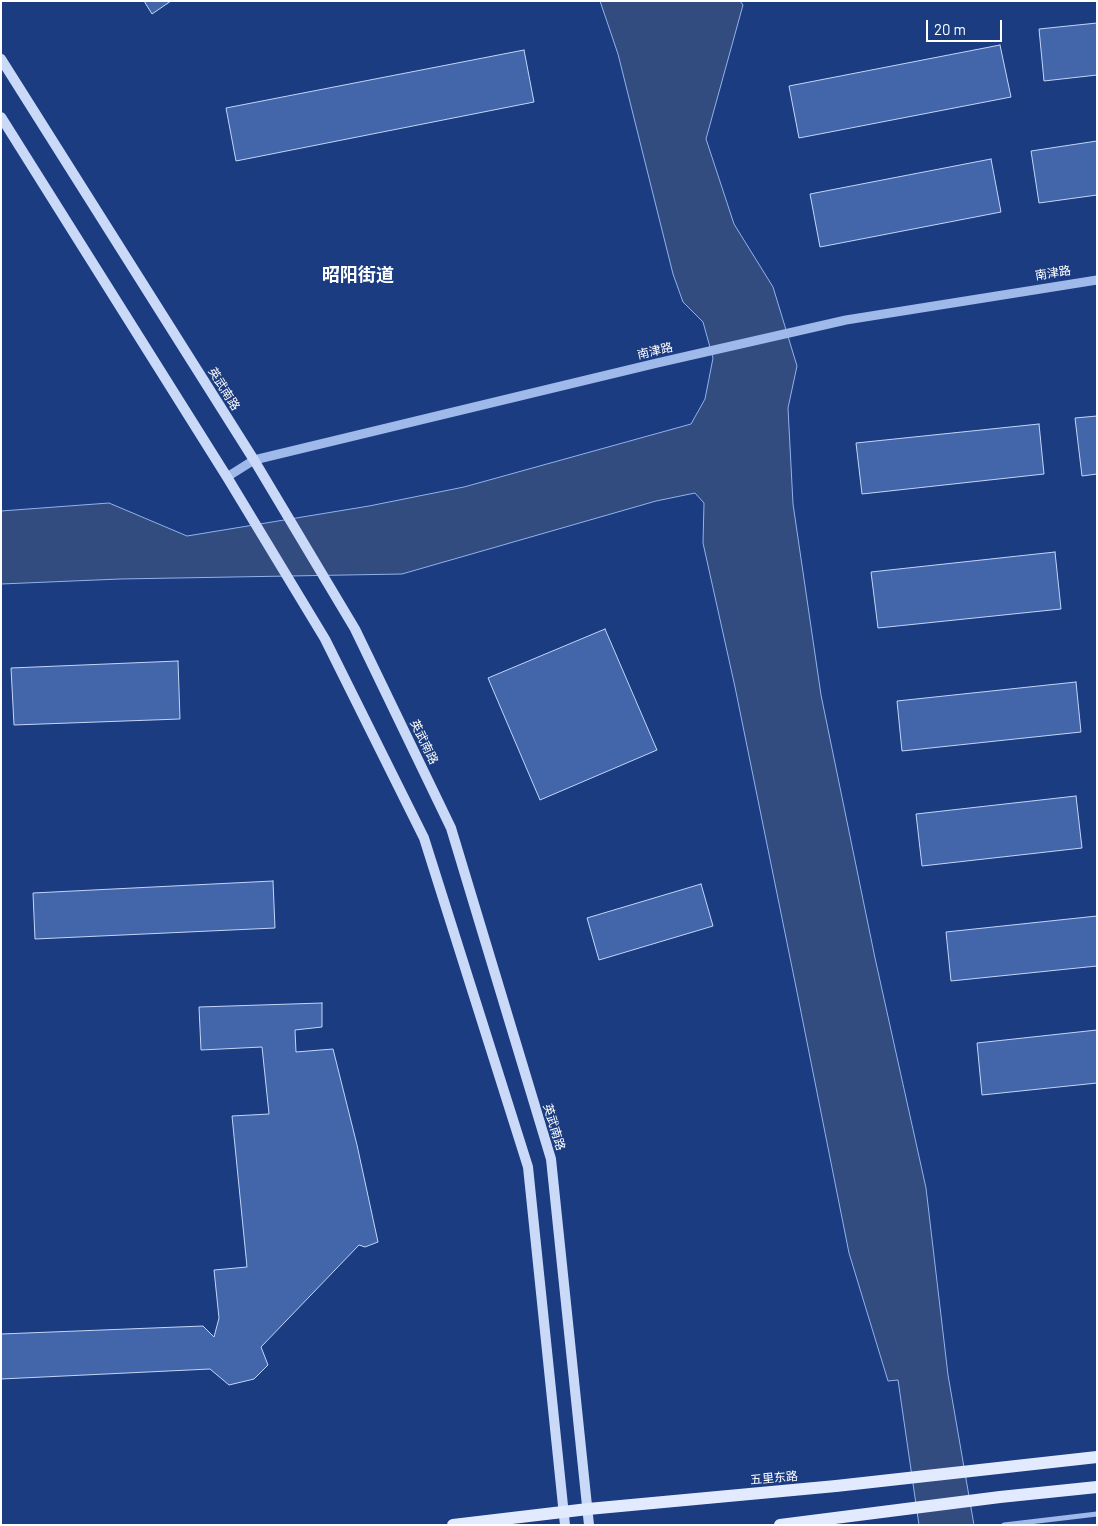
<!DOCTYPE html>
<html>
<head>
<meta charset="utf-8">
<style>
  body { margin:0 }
  #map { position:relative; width:1098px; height:1526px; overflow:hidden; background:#1b3c81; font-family:Barlow,sans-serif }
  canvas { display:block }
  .frame { position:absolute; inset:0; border:2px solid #fff; pointer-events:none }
  .scale { position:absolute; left:926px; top:20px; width:76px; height:22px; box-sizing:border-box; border:2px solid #fff; border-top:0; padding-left:6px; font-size:15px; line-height:18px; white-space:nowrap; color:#fff; -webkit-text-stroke:4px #1b3c81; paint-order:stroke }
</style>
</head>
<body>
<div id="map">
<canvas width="1098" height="1526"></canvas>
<div class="frame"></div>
<div class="scale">20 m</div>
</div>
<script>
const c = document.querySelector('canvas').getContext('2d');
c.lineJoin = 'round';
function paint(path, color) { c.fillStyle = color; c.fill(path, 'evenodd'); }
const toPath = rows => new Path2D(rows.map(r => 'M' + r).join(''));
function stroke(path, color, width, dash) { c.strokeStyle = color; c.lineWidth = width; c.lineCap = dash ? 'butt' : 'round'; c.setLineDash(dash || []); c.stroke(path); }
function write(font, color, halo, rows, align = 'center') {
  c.font = font + ' Barlow,"Noto Sans SC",sans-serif'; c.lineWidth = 4; c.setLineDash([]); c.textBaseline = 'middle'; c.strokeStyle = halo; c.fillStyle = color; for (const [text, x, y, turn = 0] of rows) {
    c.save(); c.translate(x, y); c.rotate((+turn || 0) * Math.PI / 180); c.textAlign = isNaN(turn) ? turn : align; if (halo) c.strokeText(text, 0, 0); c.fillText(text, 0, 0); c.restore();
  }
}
const water = toPath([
  [600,1,740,1,743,5,706,139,734,224,773,287,797,366,788,408,793,504,821,695,875,958,926,1188,948,1375,974,1525,919,1525,898,1380,888,1381,849,1253,797,992,735,687,703,543,704,503,695,493,656,501,402,574,120,579,1,584,1,511,109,503,187,536,369,506,464,487,691,424,705,399,713,358,703,322,683,302,673,274,618,54,600,1]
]);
const building = toPath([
  [144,1,171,1,152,14,144,1],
  [1097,23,1097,75,1044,81,1039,29,1097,23],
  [1000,45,1011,97,799,138,789,86,1000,45],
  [524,50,534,102,236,161,226,108,524,50],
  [1097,141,1097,195,1039,203,1031,151,1097,141],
  [991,159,1001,212,820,247,810,194,991,159],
  [1097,416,1097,474,1082,476,1075,418,1097,416],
  [1039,424,1044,474,862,494,856,443,1039,424],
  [1055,552,1061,609,878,628,871,572,1055,552],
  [605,629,657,750,540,800,488,678,605,629],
  [178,661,180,719,14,725,11,668,178,661],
  [1076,682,1081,732,902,751,897,701,1076,682],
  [1076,796,1082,848,922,866,916,814,1076,796],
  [273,881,275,928,35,939,33,893,273,881],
  [701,884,713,926,599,960,587,918,701,884],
  [1097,916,1097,966,951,981,946,932,1097,916],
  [322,1003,322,1027,295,1030,296,1052,333,1049,357,1145,378,1242,365,1247,359,1245,261,1347,268,1365,254,1379,229,1385,210,1369,1,1379,1,1334,203,1326,214,1337,219,1318,214,1270,247,1267,232,1116,269,1114,262,1047,201,1050,199,1007,322,1003],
  [1097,1030,1097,1083,982,1095,977,1043,1097,1030]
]);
const minor = toPath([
  [1004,1525,1097,1514]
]);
const tertiary = toPath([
  [227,477,254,460,657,363,846,320,1097,280]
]);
const secondary = toPath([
  [1,59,254,460,355,629,451,828,551,1159,589,1525],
  [1,117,227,477,325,639,424,838,528,1167,565,1525]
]);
const primary = toPath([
  [453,1525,588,1509,836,1486,1097,1457],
  [780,1525,1000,1497,1097,1487]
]);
const streetNames = [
  ["南津路",1053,273,-9],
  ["南津路",655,351,-13],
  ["英武南路",224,389,58],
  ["英武南路",424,742,64],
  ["英武南路",554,1127,73],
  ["五里东路",774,1478,-5]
];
const districtNames = [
  ["昭阳街道",358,275]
];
paint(water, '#334c7f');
stroke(water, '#91b2ed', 1);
paint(building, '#4366ab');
stroke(building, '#c3d5f8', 1);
stroke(minor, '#9eb9ea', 5);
stroke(tertiary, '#9eb9ea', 9);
stroke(secondary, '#cad9f8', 10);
stroke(primary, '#e2eaff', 12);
write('12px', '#fff', '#1b3c81', streetNames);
write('bold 18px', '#fff', '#1b3c81', districtNames);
</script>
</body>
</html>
